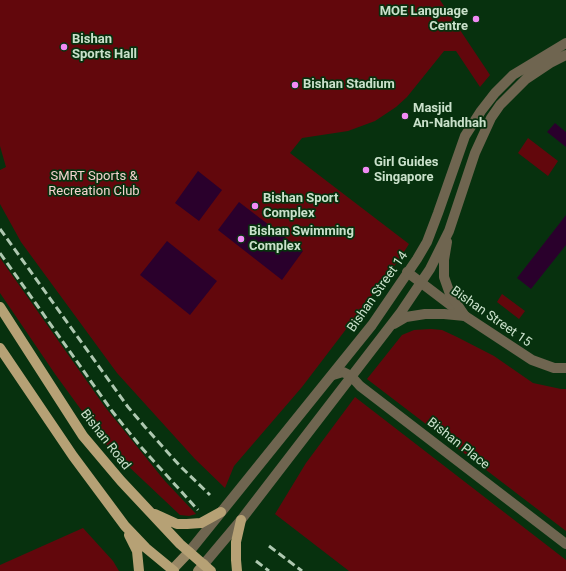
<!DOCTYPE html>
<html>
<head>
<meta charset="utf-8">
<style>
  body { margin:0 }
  canvas { display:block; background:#07310e }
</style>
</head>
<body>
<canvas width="566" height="571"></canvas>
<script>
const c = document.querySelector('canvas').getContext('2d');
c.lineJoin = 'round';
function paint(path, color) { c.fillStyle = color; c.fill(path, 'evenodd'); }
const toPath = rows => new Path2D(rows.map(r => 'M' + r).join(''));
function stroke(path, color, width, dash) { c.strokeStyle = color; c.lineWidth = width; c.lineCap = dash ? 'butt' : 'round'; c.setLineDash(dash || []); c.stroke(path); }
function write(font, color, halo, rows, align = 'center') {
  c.font = font + ' Roboto,sans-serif'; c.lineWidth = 3.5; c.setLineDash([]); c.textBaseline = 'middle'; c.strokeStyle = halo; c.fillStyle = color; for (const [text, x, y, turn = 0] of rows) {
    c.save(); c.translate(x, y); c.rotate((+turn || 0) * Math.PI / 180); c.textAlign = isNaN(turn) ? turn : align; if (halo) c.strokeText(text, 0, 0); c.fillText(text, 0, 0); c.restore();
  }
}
const green = toPath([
  [0,0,440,0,490,75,480,87,456,51,444,51,407,97,396,107,375,121,348,131,302,138,290,153,409,244,398,261,302,387,234,466,225,488,195,459,117,373,21,242,0,204,0,170,6,167,0,146],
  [528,138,558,161,548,176,518,153],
  [0,258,105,407,164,480,196,514,189,516,180,515,109,448,55,374,0,293],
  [502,294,525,311,519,319,497,302],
  [431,329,442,330,457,337,494,356,533,383,561,389,566,389,566,531,367,379,402,335,414,330],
  [355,397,566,560,566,571,349,571,275,514,306,463],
  [83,528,113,561,119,571,0,571,0,565]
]);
const water = toPath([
  [555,123,566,132,566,147,547,132],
  [198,171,222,190,199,221,175,203],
  [239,202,303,251,282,280,218,230],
  [566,215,566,245,531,289,517,278],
  [167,241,217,281,190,315,140,275]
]);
const minor = toPath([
  [407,272,465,316,532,360,554,368,566,368],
  [333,375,343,372,351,376,360,386,566,544]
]);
const tertiary = toPath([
  [447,242,444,260,444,277,450,294,465,316],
  [394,324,406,317,425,314,444,314,465,316],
  [189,552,372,325,417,259,427,242,438,213,465,136,481,111,495,93,513,75,566,43],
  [204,564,241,520,401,312,430,269,449,231,475,153,491,118,500,105,526,79,550,63,566,55]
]);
const secondary = toPath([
  [171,571,189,552],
  [198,571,204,564]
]);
const primary = toPath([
  [0,307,83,436,121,481,180,544,211,571],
  [0,348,73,456,125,526,146,548,174,571],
  [155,514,177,524,187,524,201,523,221,512],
  [129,535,137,551,139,571],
  [237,571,236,560,236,542,241,520]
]);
const rail = toPath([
  [0,229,128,407,145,427,180,466,210,495],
  [0,253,112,411,140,446,198,510],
  [269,546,302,571],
  [256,561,269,571]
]);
const markers = [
  [476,19,4,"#f18bf5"],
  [64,47,4,"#f18bf5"],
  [295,85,4,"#f18bf5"],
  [405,116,4,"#f18bf5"],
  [366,170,4,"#f18bf5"],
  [255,206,4,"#f18bf5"],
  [241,239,4,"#f18bf5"]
];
const poiNames = [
  ["MOE Language",468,12,"right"],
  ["Centre",468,27,"right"],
  ["Bishan",72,40],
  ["Sports Hall",72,55],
  ["Bishan Stadium",303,85],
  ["Masjid",413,109],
  ["An-Nahdhah",413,124],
  ["Girl Guides",374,163],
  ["Singapore",374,178],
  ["Bishan Sport",263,199],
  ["Complex",263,214],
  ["Bishan Swimming",249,232],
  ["Complex",249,247]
];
const parkNames = [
  ["SMRT Sports &",94,177],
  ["Recreation Club",94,192]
];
const streetNames = [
  ["Bishan Street 14",378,292,-55],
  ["Bishan Street 15",491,317,35],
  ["Bishan Road",105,440,52],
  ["Bishan Place",458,444,38]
];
paint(green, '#62070c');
paint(water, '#2a002c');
stroke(minor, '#6f6550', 10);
stroke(tertiary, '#6f6550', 10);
stroke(secondary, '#978765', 10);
stroke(primary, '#b6a175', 10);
stroke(rail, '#aec8b0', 3, [8, 4]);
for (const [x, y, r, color] of markers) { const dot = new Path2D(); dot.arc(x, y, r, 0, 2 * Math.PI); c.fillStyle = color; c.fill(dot); stroke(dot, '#07310e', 1.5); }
write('bold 13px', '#cae1cb', '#07310e', poiNames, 'left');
write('13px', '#f3d2ce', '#07310e', parkNames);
write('13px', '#cae1cb', '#07310e', streetNames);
</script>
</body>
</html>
